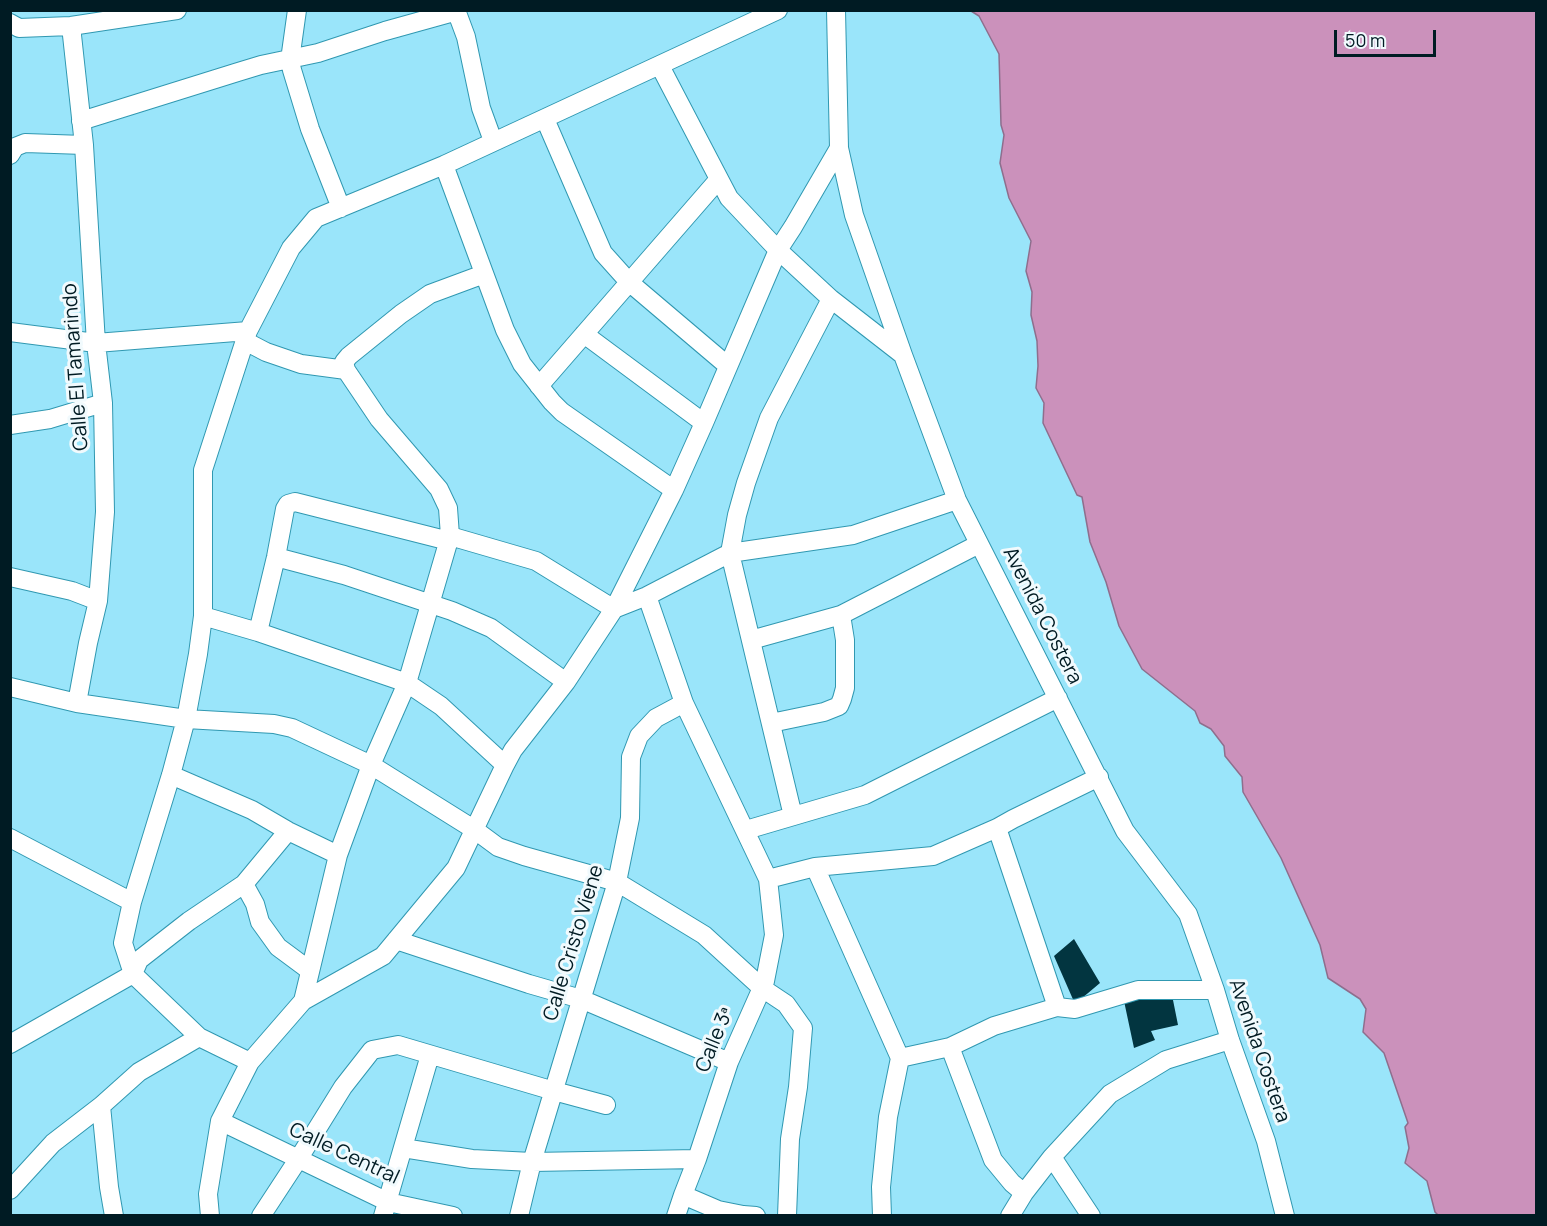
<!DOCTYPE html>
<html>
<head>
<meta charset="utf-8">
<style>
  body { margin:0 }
  #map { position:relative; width:1547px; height:1226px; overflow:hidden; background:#9ae5fa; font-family:Manrope,sans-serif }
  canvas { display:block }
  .frame { position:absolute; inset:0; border:12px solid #001b23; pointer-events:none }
  .scale { position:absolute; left:1334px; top:30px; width:102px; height:27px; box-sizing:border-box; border:3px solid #001b23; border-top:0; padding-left:8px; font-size:18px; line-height:21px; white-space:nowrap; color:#001b23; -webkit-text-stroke:4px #f1fafd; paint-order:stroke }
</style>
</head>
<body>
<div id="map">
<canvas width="1547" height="1226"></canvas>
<div class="frame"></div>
<div class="scale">50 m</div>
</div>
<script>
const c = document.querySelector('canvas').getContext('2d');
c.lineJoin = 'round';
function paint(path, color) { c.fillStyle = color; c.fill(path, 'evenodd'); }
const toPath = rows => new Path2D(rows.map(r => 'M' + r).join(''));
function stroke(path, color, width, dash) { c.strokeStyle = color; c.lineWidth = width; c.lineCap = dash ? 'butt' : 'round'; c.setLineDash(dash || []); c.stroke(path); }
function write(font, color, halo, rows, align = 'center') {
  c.font = font + ' Manrope,sans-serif'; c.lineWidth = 6; c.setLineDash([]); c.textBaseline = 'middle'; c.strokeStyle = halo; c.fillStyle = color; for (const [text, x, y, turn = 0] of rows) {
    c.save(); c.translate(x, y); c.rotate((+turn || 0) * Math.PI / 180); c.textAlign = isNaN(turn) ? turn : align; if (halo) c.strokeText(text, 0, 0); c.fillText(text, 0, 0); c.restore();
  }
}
const water = toPath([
  [971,11,1536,11,1536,1215,1438,1215,1435,1212,1427,1181,1405,1163,1409,1148,1405,1127,1408,1123,1384,1053,1363,1032,1366,1009,1360,999,1328,978,1320,945,1281,858,1243,792,1242,777,1225,756,1224,746,1211,729,1200,723,1195,711,1142,669,1119,626,1106,582,1090,542,1082,497,1077,495,1043,423,1044,403,1036,388,1038,366,1037,341,1031,315,1032,292,1026,271,1031,241,1009,198,1000,163,1004,135,1001,125,999,54,979,16,971,11]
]);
const building = toPath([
  [1074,939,1100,983,1075,1004,1054,956],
  [1172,995,1178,1025,1151,1031,1155,1040,1134,1048,1124,1001]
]);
const minor = toPath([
  [297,10,290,60,292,70,310,129,341,208],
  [456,10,466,37,481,108,493,141],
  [836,10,839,148,854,215,903,355,957,500,1125,831,1188,914,1215,990,1230,1040,1266,1141,1285,1216],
  [10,23,19,28,71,26,177,10],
  [71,26,84,145,96,343,103,403,105,512,98,601,88,643,77,703],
  [660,66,729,198,778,250,831,299,903,355],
  [545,119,603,253,629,282,728,366],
  [81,121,238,72,261,65,318,53,385,31,457,11],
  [10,155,15,147,25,143,84,145],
  [444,165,505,330,522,364,552,402,562,412,674,490],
  [10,332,96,343,248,331],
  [584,334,704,423],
  [245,341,266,352,301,364,346,370],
  [539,386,719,179],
  [10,425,50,419,103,403],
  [450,536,536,561,614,609,647,596,730,553,853,535,957,500],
  [276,557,344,575,452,611,491,628,566,682],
  [10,577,72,591,98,601],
  [647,596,684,703,768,879,774,935,765,981,729,1062,697,1159,683,1195,676,1216],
  [203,616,258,632,407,683,441,706,505,765],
  [258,632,276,557,285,509,288,504,295,502,449,541],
  [751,640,841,615,979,544],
  [10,687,77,703,186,719,274,724,292,728,371,765,475,830,498,847,524,856,617,882,704,935,762,988,786,1004,803,1028,798,1087,790,1139,787,1216],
  [771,723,824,712,839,706,842,699,845,688,845,640,841,615],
  [171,775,252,810,288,831,338,855],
  [793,816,730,553,737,515,746,483,769,418,831,299],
  [997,828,1057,1007],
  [746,830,865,795,1058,698],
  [10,838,132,902],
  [815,867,900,1058,888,1117,881,1187,882,1216],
  [768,879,815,867,933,856,997,828,1013,819,1099,777],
  [244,884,255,904,260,922,278,947,309,970],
  [396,940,529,984,581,999,729,1062],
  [303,1001,338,855,371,765,407,683,450,536,448,508,439,489,379,419,346,370,344,362,349,356,401,314,430,294,484,274],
  [10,1044,133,974,123,943,132,902,171,775,186,719,198,654,203,616,203,470,248,331,291,248,316,218,444,165,778,10],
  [950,1047,993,1160,1012,1183,1024,1193],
  [900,1058,950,1047,994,1026,1057,1007,1075,1009,1138,990,1215,990],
  [250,1062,199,1037,133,974,139,960,189,921,244,884,288,831],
  [101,1106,109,1187,114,1216],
  [220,1121,388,1202,453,1216],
  [403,1148,472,1159,532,1162,697,1159],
  [1052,1157,1091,1216],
  [10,1190,53,1143,101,1106,139,1072,199,1037],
  [683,1195,718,1210,743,1215,756,1216],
  [210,1216,208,1194,220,1121,250,1062,303,1001,383,956,456,868,505,765,513,750,566,682,614,609,674,490,704,423,778,250,793,227,839,148],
  [261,1216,299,1158,343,1087,372,1050,398,1045,554,1091,606,1105],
  [383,1216,430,1055],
  [519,1216,532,1162,617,882,630,818,631,757,639,736,656,718,684,703],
  [1010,1216,1024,1193,1052,1157,1110,1094,1166,1060,1230,1040]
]);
const streetNames = [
  ["Calle El Tamarindo",76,367,-94],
  ["Avenida Costera",1042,616,63],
  ["Calle Cristo Viene",574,943,-73],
  ["Calle 3ª",715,1040,-68],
  ["Avenida Costera",1259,1051,71],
  ["Calle Central",344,1154,25]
];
paint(water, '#cb91bb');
stroke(water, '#8e6e8d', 1.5);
paint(building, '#023540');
stroke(minor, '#3098b1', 20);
stroke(minor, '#fff', 18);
write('20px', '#001b23', '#f1fafd', streetNames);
</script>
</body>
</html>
